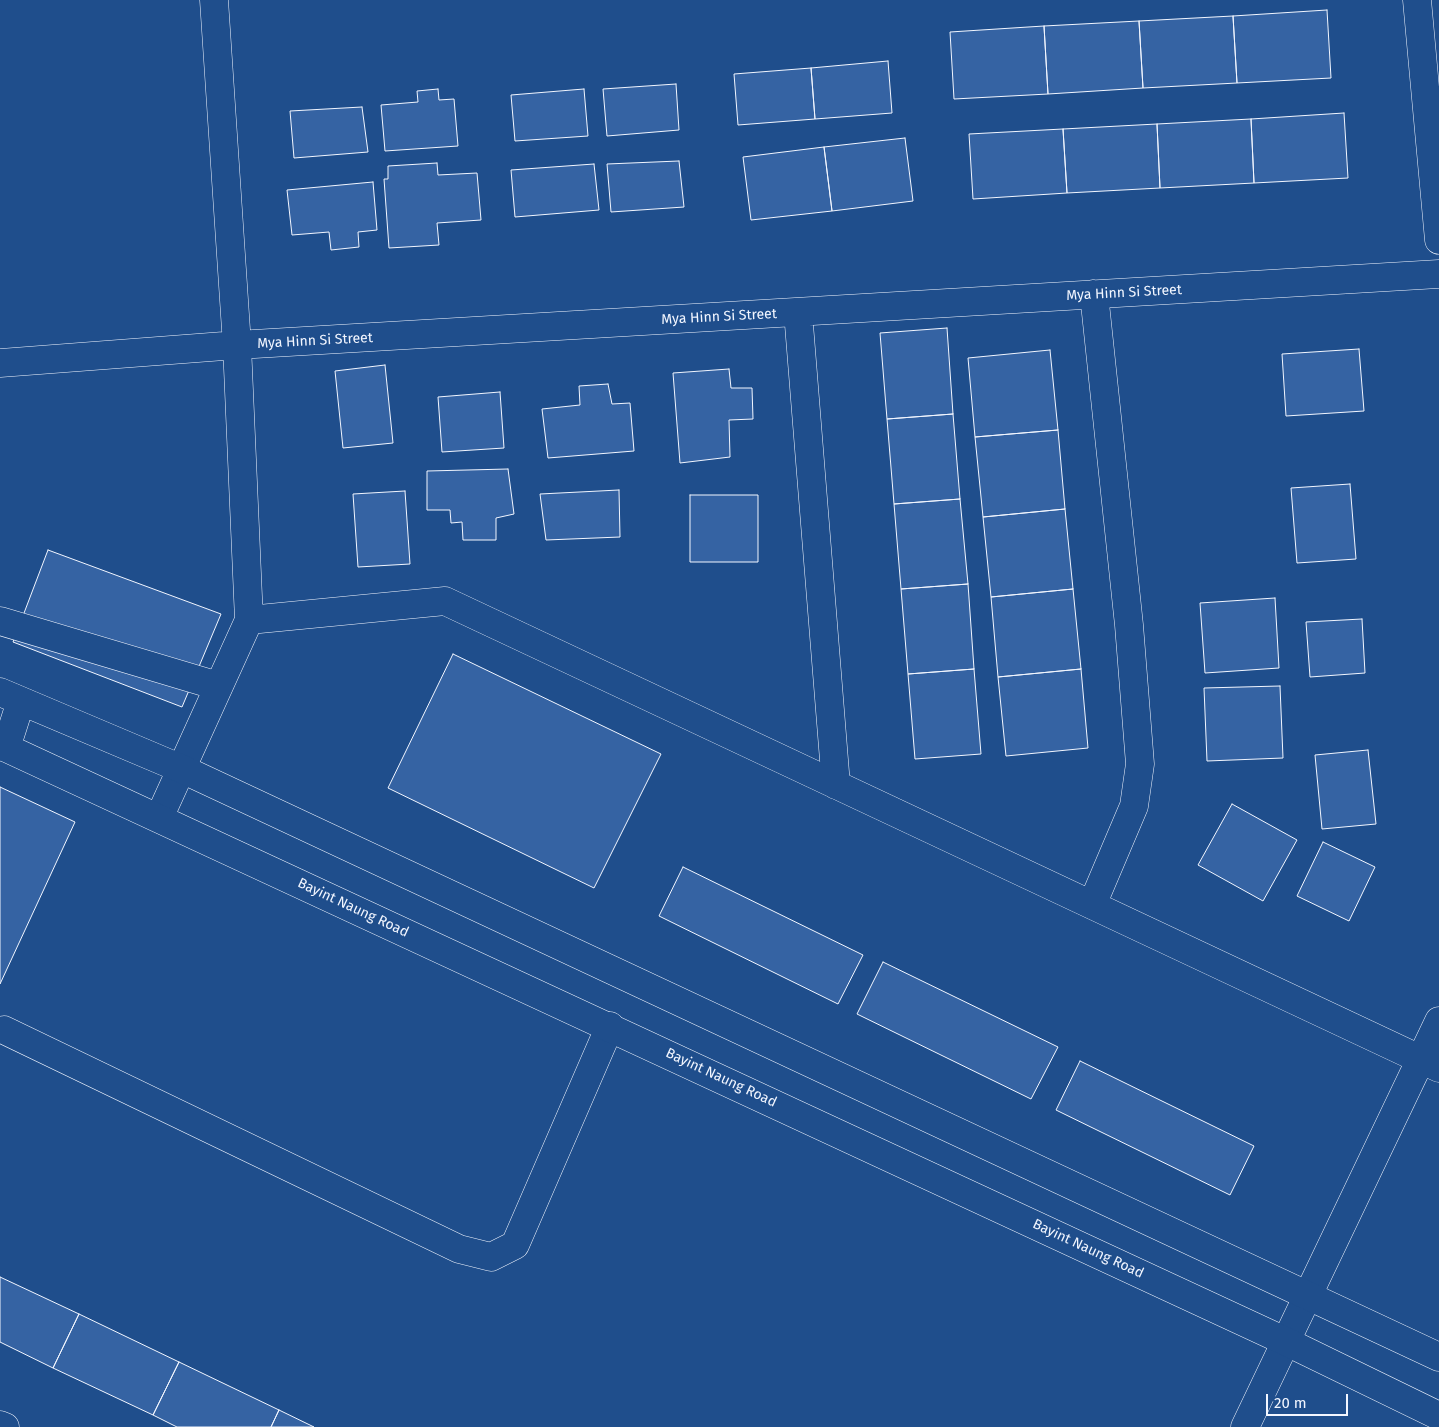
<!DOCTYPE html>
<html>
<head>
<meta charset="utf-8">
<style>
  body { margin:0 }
  #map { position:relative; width:1439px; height:1427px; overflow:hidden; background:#1f4e8c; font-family:"Fira Sans",sans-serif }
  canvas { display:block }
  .scale { position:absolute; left:1266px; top:1394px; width:82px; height:22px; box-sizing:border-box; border:2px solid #f2f6ff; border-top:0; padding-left:6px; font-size:15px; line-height:18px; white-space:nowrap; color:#f2f6ff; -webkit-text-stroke:4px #1f4e8c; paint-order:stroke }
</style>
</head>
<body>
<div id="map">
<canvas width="1439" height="1427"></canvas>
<div class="scale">20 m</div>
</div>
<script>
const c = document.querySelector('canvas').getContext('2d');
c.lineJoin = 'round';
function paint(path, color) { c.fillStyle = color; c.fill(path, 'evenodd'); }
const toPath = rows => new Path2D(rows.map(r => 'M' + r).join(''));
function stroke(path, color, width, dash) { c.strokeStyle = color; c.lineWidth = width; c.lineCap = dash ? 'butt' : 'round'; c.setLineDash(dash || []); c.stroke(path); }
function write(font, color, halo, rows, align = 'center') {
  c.font = font + ' "Fira Sans",sans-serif'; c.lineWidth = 4; c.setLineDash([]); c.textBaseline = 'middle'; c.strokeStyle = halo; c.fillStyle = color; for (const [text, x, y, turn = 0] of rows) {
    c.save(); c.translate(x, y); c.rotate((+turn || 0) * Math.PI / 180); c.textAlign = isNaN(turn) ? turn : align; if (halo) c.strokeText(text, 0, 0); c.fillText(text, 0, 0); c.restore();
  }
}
const building = toPath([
  [1327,10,1331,78,1237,83,1233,16,1327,10],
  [1233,16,1237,83,1143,88,1139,21,1233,16],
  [1139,21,1143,88,1048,94,1044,26,1139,21],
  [1044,26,1048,94,954,99,950,32,1044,26],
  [888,61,892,113,815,119,811,68,888,61],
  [811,68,815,119,738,125,734,74,811,68],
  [676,84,679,130,607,136,603,89,676,84],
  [438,89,439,100,454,99,458,146,385,151,381,105,418,102,417,91,438,89],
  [584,89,588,136,515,141,511,95,584,89],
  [362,107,368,152,294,158,290,111,362,107],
  [1344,113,1348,178,1254,183,1251,119,1344,113],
  [1251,119,1254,183,1160,188,1157,124,1251,119],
  [1157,124,1160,188,1067,193,1063,129,1157,124],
  [1063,129,1067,193,973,199,969,134,1063,129],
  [905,138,913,201,832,211,824,147,905,138],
  [824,147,832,211,751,220,743,157,824,147],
  [679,161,684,207,611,212,607,164,679,161],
  [437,163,438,175,477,173,481,220,437,223,439,245,389,248,384,179,388,179,388,166,437,163],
  [594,164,599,210,515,217,511,170,594,164],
  [373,182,377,230,358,232,359,247,331,250,329,232,292,235,287,190,373,182],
  [947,328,953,414,887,419,880,333,947,328],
  [1359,349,1364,411,1286,416,1282,354,1359,349],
  [1050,350,1058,430,975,437,968,358,1050,350],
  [385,365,393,443,343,448,335,371,385,365],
  [729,369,731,388,752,388,753,419,729,420,730,457,680,463,673,373,729,369],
  [608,384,612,404,630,403,634,451,548,458,542,409,580,405,579,386,608,384],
  [500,392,504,448,442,452,438,397,500,392],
  [953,414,960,499,894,504,887,419,953,414],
  [1058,430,1065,509,983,517,975,437,1058,430],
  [508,469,514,514,496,518,496,540,463,540,462,522,451,523,450,510,427,510,427,471,508,469],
  [1350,484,1356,559,1297,563,1291,488,1350,484],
  [619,490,620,537,546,540,540,494,619,490],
  [405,491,410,564,358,567,353,494,405,491],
  [690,495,758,495,758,562,690,562,690,495],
  [960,499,968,584,901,589,894,504,960,499],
  [1065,509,1073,589,991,597,983,517,1065,509],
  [48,550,221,614,182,707,13,642,48,550],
  [968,584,974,669,908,674,901,589,968,584],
  [1073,589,1081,669,998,677,991,597,1073,589],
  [1275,598,1279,668,1205,673,1200,603,1275,598],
  [1362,619,1365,673,1310,677,1306,622,1362,619],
  [453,654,661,754,594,888,388,788,453,654],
  [974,669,981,754,915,759,908,674,974,669],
  [1081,669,1088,748,1006,756,998,677,1081,669],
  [1280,686,1283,758,1207,761,1204,688,1280,686],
  [1368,750,1376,824,1322,829,1315,755,1368,750],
  [0,787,75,822,0,984,0,787],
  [1232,804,1297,840,1263,901,1198,865,1232,804],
  [1323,842,1375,867,1349,921,1297,896,1323,842],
  [683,867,863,955,838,1004,659,916,683,867],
  [883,962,1058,1047,1031,1099,857,1014,883,962],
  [1080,1061,1254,1146,1230,1195,1056,1110,1080,1061],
  [0,1277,79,1314,53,1368,0,1342,0,1277],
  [79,1314,179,1362,153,1415,53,1368,79,1314],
  [179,1362,279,1410,271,1427,177,1427,153,1415,179,1362],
  [279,1410,314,1427,271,1427,279,1410]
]);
const minor = toPath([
  [1417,0,1439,240],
  [798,312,836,785],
  [0,363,237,345,1439,274],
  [249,620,445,601,1439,1068],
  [0,621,218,686],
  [159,818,249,620,237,345,214,0],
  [1092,905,1134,806,1140,764,1129,625,1094,294],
  [4,1030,459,1249,491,1257,515,1245,610,1026],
  [0,1425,5,1427],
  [1245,1427,1439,1021]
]);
const major = toPath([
  [0,692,182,769,1439,1357],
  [0,745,1287,1342,1439,1416],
  [6,748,21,701]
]);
const streetNames = [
  ["Mya Hinn Si Street",1124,293,-3],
  ["Mya Hinn Si Street",719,317,-3],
  ["Mya Hinn Si Street",315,341,-3],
  ["Bayint Naung Road",353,908,25],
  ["Bayint Naung Road",721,1078,25],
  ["Bayint Naung Road",1088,1249,25]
];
paint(building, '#3563a3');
stroke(building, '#f2f6ff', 1);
stroke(minor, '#f2f6ff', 29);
stroke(major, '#f2f6ff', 29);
stroke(minor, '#1f4e8c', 28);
stroke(major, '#1f4e8c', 28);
write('14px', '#f2f6ff', '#1f4e8c', streetNames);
</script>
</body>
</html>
